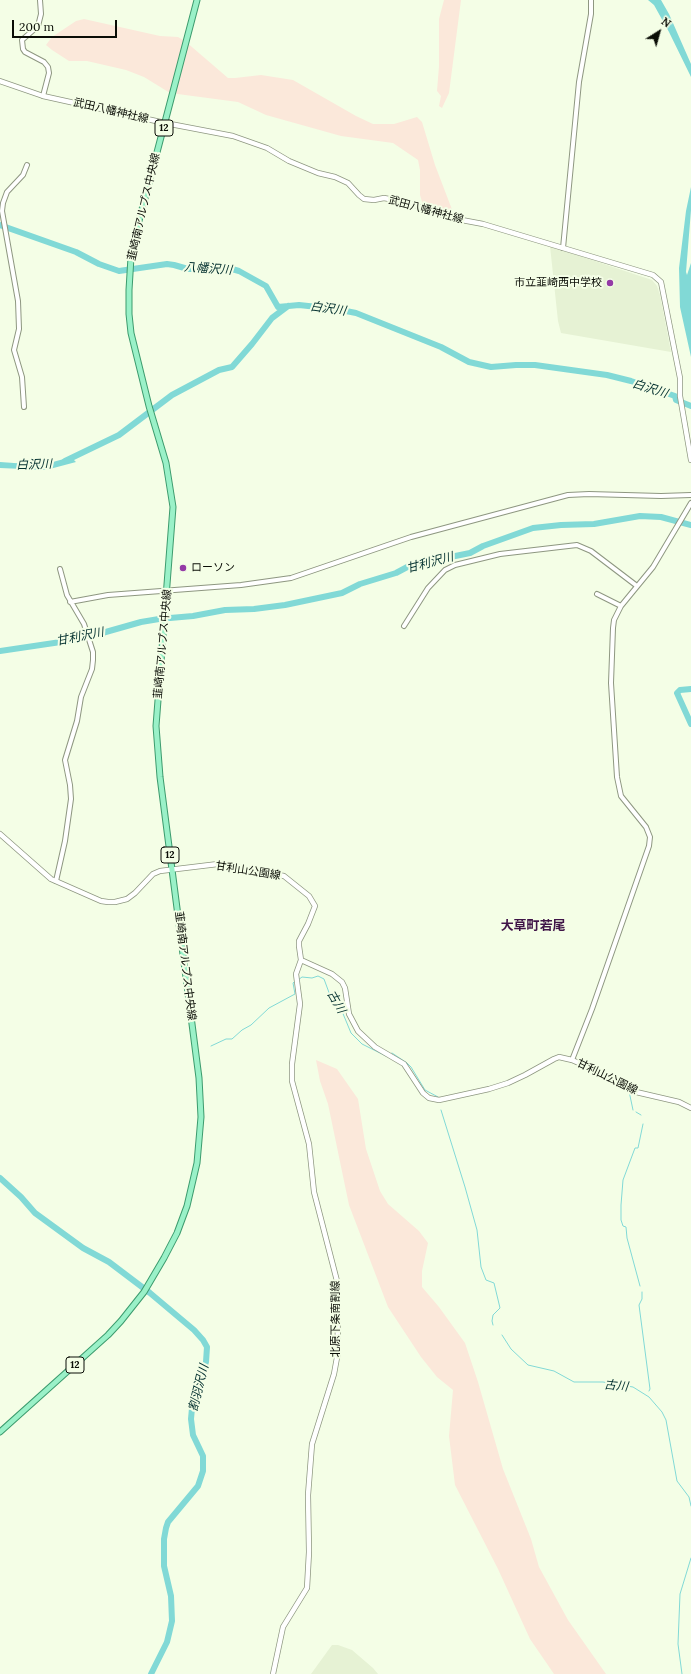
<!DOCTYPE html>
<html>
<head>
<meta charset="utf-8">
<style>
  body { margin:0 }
  #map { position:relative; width:691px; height:1674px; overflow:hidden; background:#f4fee6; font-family:Lora,serif }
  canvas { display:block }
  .north { position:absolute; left:639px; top:12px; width:40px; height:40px; -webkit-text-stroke:3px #f4fee6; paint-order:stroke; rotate:37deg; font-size:11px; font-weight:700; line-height:16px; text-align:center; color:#0a0d06 }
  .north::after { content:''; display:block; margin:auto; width:14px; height:18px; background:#0a0d06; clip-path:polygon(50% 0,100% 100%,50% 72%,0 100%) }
  .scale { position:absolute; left:12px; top:20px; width:105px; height:18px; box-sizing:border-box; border:2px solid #0a0d06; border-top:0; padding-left:5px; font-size:12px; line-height:14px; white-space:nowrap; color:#0a0d06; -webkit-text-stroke:3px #f4fee6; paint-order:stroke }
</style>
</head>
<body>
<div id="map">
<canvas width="691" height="1674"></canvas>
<div class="north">N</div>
<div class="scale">200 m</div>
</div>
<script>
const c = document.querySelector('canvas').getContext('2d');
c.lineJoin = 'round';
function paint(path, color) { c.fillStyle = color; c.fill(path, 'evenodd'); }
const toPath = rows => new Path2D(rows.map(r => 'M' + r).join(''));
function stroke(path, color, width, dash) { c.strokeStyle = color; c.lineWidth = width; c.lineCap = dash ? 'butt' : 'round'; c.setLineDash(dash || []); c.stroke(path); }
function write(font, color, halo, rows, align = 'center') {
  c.font = font + ' Lora,"Noto Sans JP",serif'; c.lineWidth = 4; c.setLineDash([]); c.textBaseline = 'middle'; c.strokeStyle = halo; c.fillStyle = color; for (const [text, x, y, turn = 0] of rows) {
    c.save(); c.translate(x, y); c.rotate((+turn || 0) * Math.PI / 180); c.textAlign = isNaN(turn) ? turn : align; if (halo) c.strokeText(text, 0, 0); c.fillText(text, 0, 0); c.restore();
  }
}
const built = toPath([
  [550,246,652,280,657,286,660,295,671,352,561,333,558,321],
  [332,1645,338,1645,352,1650,373,1668,378,1674,311,1674]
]);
const green = toPath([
  [444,0,461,0,449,93,442,108,439,106,441,96,437,91,439,66,439,19],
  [84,19,160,36,178,37,185,41,228,78,235,78,261,75,293,80,356,116,373,124,394,124,417,117,422,122,435,165,456,220,439,216,423,205,420,195,420,170,418,160,393,143,341,136,266,115,238,102,170,93,144,77,126,70,87,61,69,61,52,50,46,45,52,37,76,21],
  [316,1060,337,1069,358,1099,366,1149,380,1191,388,1204,419,1231,428,1243,422,1271,422,1287,439,1307,465,1343,478,1382,503,1469,531,1539,539,1567,568,1620,606,1674,554,1674,530,1639,498,1569,455,1485,449,1436,453,1390,437,1377,421,1357,388,1307,349,1205,328,1104,320,1081]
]);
const water = toPath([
  [648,0,661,0,669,14,691,64,691,77,669,32,654,5],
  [691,187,691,210,686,272,687,275,691,263,691,357,680,307,679,268,686,211],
  [71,457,76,462,46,470,0,468,0,462,42,465]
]);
const stream = toPath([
  [298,980,302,977,312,978,318,976,324,979,331,998,339,1004,351,1033,362,1044,386,1056],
  [211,1046,226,1039,232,1039,242,1030,251,1025,269,1008,295,994,293,983,295,981],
  [392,1053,407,1063,411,1067,425,1090,438,1097],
  [629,1091,633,1110],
  [441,1110,465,1187,477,1230,481,1267,486,1280,494,1283,500,1308,493,1315,492,1321,493,1325],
  [636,1112,641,1115],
  [640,1286,627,1238,626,1227,623,1226,621,1220,621,1205,623,1180,635,1148,638,1148,643,1124],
  [642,1292,642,1299,639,1305,650,1389,649,1391],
  [502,1335,511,1349,528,1365,554,1371,574,1382,603,1382,633,1387,649,1397,662,1412,666,1420,677,1481,689,1497,691,1506],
  [682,1674,678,1644,680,1594,691,1558]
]);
const river = toPath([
  [0,225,76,252,99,264,119,271,167,264,174,265,188,269,232,269,239,271,266,286,278,307,299,305,336,309,356,313,441,347,469,362,491,367,516,365,535,365,607,375,631,381,675,396,676,400,691,406],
  [65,461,119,435,172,395,219,370,232,367,252,344,272,318,288,306],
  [170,618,193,616,225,610,254,609,285,605,342,593,360,584,396,573,411,565,470,553,483,546,533,528,561,525,594,524,640,516,661,517,691,525],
  [0,651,81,639,141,622,159,619],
  [691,689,680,690,677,693,691,724],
  [0,1178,21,1197,35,1213,46,1221,83,1248,109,1262,150,1293,194,1330,203,1340,207,1347,206,1362,192,1408,191,1419,193,1435,203,1456,203,1471,198,1486,168,1522,166,1528,164,1539,164,1566,171,1596,172,1621,167,1642,151,1674]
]);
const tertiary = toPath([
  [40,0,41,14,38,26,22,40,23,49,25,52,44,62,48,67,49,73,43,96],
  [563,248,579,82,591,14,591,0],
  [24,407,22,377,14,350,19,329,18,301,2,211,3,203,7,192,23,175,27,165],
  [597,594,621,606],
  [70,602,108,595,241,585,291,578,411,537,568,495,589,494,661,496,691,495],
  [404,626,428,588,445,570,455,565,500,554,577,545,591,551,637,586],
  [56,881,65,841,71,799,70,785,65,760,77,721,81,697,92,669,93,660,93,652,84,624,67,595,60,569],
  [572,1060,592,1009,649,846,650,837,646,827,621,796,617,777,611,683,613,628,614,620,621,606,653,567,691,503]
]);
const secondary = toPath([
  [0,81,43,96,165,123,233,136,267,148,289,161,318,173,335,177,348,183,359,195,364,199,374,200,384,198,409,203,451,218,483,224,653,275,661,282,680,378,680,396,691,460],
  [0,834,51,879,101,901,108,902,115,902,127,899,135,893,153,874,160,871,218,864,284,876,309,896,315,906,308,924,299,941,299,946,301,960,332,974,342,982,345,988,349,1014,358,1031,375,1047,404,1064,423,1093,429,1098,439,1100,489,1089,508,1083,525,1075,554,1059,559,1057,572,1060,597,1071,636,1092,679,1102,691,1108],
  [273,1674,283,1627,307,1588,309,1552,308,1495,312,1444,334,1374,338,1352,337,1281,314,1192,309,1144,292,1081,292,1064,300,1004,296,974,301,960]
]);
const primary = toPath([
  [0,1432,108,1335,121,1321,144,1292,164,1258,177,1233,187,1206,197,1163,201,1117,199,1078,160,777,156,726,173,507,166,463,149,406,131,333,129,314,129,290,131,257,135,236,197,0]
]);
const markers = [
  [610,283,4,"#943aa6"],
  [183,568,4,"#943aa6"]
];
const shields = [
  [164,128,18],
  [170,855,18],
  [75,1365,18]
];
const shieldNames = [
  ["12",164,128],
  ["12",170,855],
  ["12",75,1365]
];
const streetNames = [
  ["武田八幡神社線",111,111,13],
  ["韮崎南アルプス中央線",144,207,-77],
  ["武田八幡神社線",426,210,15],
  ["韮崎南アルプス中央線",163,644,-85],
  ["甘利山公園線",248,871,9],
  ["韮崎南アルプス中央線",185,966,83],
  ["甘利山公園線",607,1077,26],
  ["北原下条南割線",336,1319,-90]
];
const poiNames = [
  ["市立韮崎西中学校",602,283],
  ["ローソン",191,568,"left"]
];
const waterNames = [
  ["八幡沢川",208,269,4],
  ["白沢川",328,309,8],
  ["白沢川",650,389,18],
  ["白沢川",34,465,-2],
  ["甘利沢川",430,563,-15],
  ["甘利沢川",80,637,-11],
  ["古川",336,1002,60],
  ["古川",616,1386,6],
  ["割羽沢川",199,1388,-76]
];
const quarterNames = [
  ["大草町若尾",533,926]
];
paint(built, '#e6f2d4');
paint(green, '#fbe8da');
paint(water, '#81d9d6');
stroke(stream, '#81d9d6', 1);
stroke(river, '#81d9d6', 6);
stroke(tertiary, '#8e9781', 6);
stroke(secondary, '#8e9781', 6);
stroke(primary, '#3c9b6d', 7);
stroke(tertiary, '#fff', 4);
stroke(secondary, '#fff', 4.5);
stroke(primary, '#9af1c8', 5);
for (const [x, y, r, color] of markers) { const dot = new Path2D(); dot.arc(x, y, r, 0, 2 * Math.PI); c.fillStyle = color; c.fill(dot); stroke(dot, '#f4fee6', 1.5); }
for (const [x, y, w] of shields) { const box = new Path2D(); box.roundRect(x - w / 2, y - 8, w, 16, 3); c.fillStyle = '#f4fee6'; c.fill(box); stroke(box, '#0a0d06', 1); }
write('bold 10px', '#0a0d06', null, shieldNames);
write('11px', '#0a0d06', '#f4fee6', streetNames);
write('11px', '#0a0d06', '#f4fee6', poiNames, 'right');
write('italic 12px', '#03302f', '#f4fee6', waterNames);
write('bold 13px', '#3f1447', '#f4fee6', quarterNames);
</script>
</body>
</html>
